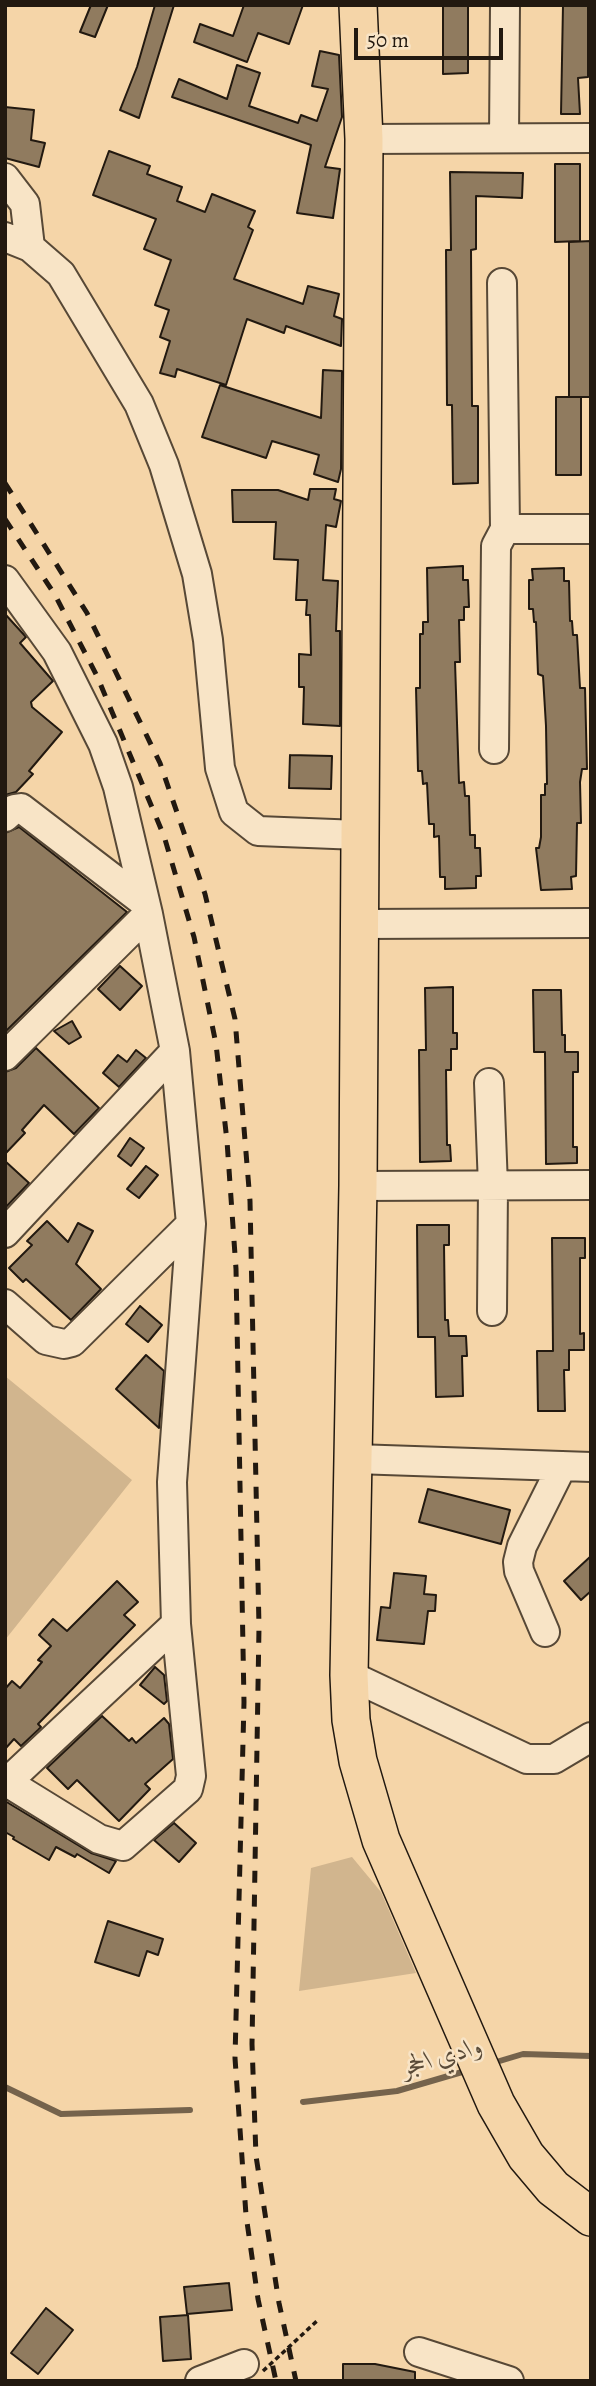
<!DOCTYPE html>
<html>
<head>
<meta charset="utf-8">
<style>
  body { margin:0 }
  #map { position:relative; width:596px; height:2386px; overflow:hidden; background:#f5d5a8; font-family:Alegreya,serif }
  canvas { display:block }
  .frame { position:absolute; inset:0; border:7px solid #221910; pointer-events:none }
  .scale { position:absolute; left:354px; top:28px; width:149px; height:32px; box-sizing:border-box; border:4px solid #221910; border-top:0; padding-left:9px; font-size:21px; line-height:24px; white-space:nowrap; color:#221910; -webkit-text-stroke:5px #f8e4c6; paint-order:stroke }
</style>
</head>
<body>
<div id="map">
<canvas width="596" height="2386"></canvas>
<div class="frame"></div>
<div class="scale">50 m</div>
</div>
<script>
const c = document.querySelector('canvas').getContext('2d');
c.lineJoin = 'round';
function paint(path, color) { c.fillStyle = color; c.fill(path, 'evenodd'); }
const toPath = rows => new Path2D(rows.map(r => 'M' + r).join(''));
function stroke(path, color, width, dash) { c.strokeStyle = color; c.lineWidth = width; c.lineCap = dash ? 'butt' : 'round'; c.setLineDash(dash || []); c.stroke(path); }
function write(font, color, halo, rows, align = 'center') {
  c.font = font + ' Alegreya,Amiri,serif'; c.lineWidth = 5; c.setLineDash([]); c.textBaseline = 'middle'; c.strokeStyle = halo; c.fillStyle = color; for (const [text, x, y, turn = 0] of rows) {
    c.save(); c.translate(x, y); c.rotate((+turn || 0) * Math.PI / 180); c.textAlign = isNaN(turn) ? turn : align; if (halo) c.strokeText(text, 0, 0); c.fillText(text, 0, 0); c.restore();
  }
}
const green = toPath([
  [5,1376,132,1480,5,1640],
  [352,1857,381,1892,416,1973,299,1991,311,1868]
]);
const stream = toPath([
  [493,2063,523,2054,591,2056],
  [5,2087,61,2114,190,2110],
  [303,2102,397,2091,469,2070]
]);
const building = toPath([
  [91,5,108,5,95,37,80,32,91,5],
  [155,5,174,5,139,118,120,110,137,67,155,5],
  [244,5,303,5,289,44,258,33,247,62,194,42,200,24,233,36,244,5],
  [443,5,468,5,468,73,443,74,443,5],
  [563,5,588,5,588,77,578,78,580,114,561,114,563,5],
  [320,51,339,55,342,117,325,167,340,169,333,218,297,213,311,145,172,97,179,79,227,99,237,65,260,73,249,106,298,123,301,115,317,121,328,89,312,86,320,51],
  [5,107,34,110,31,140,45,143,39,167,5,158,5,107],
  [109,151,150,166,147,174,182,187,177,201,205,212,212,194,255,211,248,227,253,230,234,279,303,304,308,286,339,294,334,316,342,319,341,346,286,326,284,333,247,319,226,385,177,369,175,377,160,373,170,341,160,337,169,310,155,305,171,260,144,249,156,219,93,195,109,151],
  [555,164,580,164,580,241,555,242,555,164],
  [450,172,523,173,522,198,476,196,476,249,471,250,472,406,478,406,478,483,453,484,452,405,447,405,446,250,451,250,450,172],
  [591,241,591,397,569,397,569,242,591,241],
  [323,370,342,371,341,469,338,482,314,474,319,455,272,441,266,458,202,437,220,385,321,418,323,370],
  [556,397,581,397,581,475,556,475,556,397],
  [310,489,336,489,334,499,341,501,336,527,326,525,323,580,338,581,336,631,340,631,340,726,303,724,304,687,299,687,299,654,311,655,310,615,306,615,307,600,296,600,298,560,274,559,276,522,233,522,232,490,278,490,308,500,310,489],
  [463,566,463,580,468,580,469,607,464,607,464,620,459,620,460,662,455,662,459,783,464,782,465,796,469,796,470,835,475,835,475,848,480,848,481,876,476,876,476,888,445,889,445,877,440,877,439,836,434,837,434,824,429,824,427,783,423,784,422,771,418,771,416,688,420,688,420,634,423,634,423,622,428,622,427,568,463,566],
  [564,568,564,581,569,581,570,621,572,621,573,635,577,635,580,688,585,688,587,769,582,769,580,782,581,823,577,823,576,876,571,877,572,889,541,890,536,848,539,848,541,837,541,795,545,795,545,784,547,784,546,726,543,676,538,674,536,622,534,622,533,609,529,609,529,580,533,580,532,569,564,568],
  [5,614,26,637,20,643,53,681,31,702,32,707,62,732,29,771,33,774,16,792,5,795,5,614],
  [290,755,332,756,331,789,289,788,290,755],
  [19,827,127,912,5,1032,5,833,19,827],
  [120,966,142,986,120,1010,98,989,120,966],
  [453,987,453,1033,457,1033,457,1049,451,1049,451,1070,446,1070,447,1145,450,1145,451,1161,420,1162,419,1050,426,1050,425,988,453,987],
  [533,990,561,990,562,1035,565,1035,565,1052,578,1052,578,1072,573,1072,573,1147,577,1147,577,1163,546,1164,545,1052,534,1052,533,990],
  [72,1021,81,1037,69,1044,54,1031,72,1021],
  [36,1048,99,1108,74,1134,44,1105,22,1130,25,1133,5,1154,5,1072,16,1068,36,1048],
  [136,1050,146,1058,119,1087,103,1073,118,1055,127,1062,136,1050],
  [130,1138,144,1148,131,1166,118,1156,130,1138],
  [5,1161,29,1183,5,1208,5,1161],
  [146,1166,158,1175,139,1198,127,1189,146,1166],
  [47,1221,68,1242,78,1223,93,1231,76,1264,101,1289,71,1320,26,1279,23,1282,9,1268,32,1245,27,1241,47,1221],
  [417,1225,449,1225,449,1245,444,1245,445,1320,448,1320,449,1336,466,1336,467,1356,462,1356,463,1396,436,1397,435,1337,418,1337,417,1225],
  [552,1238,585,1238,585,1258,580,1258,580,1334,584,1333,584,1350,569,1350,569,1370,564,1370,565,1411,538,1411,537,1351,553,1351,552,1238],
  [140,1306,162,1325,148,1342,126,1324,140,1306],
  [146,1355,164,1371,159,1428,116,1389,146,1355],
  [428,1489,510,1510,501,1544,419,1522,428,1489],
  [591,1556,591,1591,581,1600,564,1581,591,1556],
  [394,1573,426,1576,424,1594,436,1595,435,1611,428,1611,424,1644,377,1640,381,1607,390,1608,394,1573],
  [117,1581,138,1602,124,1615,135,1625,38,1724,41,1727,38,1730,21,1746,14,1739,5,1749,5,1689,12,1681,20,1688,42,1662,38,1660,51,1646,39,1635,53,1619,67,1631,117,1581],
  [155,1667,164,1675,167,1701,164,1704,140,1685,155,1667],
  [102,1716,129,1741,132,1738,136,1743,164,1718,169,1724,173,1759,145,1784,150,1789,119,1821,77,1780,68,1789,47,1768,102,1716],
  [5,1801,91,1853,116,1861,109,1873,77,1854,75,1857,56,1847,49,1860,13,1839,14,1837,5,1832,5,1801],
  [174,1823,196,1843,179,1862,154,1840,174,1823],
  [108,1921,163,1939,158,1955,147,1951,139,1976,95,1962,108,1921],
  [229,2283,232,2310,187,2314,184,2287,229,2283],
  [46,2308,73,2330,38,2374,11,2353,46,2308],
  [188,2315,191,2359,163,2361,160,2317,188,2315],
  [343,2364,375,2364,415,2372,415,2381,343,2381,343,2364]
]);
const minor = toPath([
  [504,138,505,5],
  [364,139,591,138],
  [5,178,25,204,30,247],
  [5,237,30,247,61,274,139,404,164,465,197,574,208,640,220,768,234,812,258,831,359,835],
  [505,529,591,529],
  [5,580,57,652,103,744,118,787,148,914,175,1051,191,1224,172,1482,176,1624,191,1776,188,1789,123,1846,99,1839,5,1781],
  [494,749,496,546,505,529,502,283],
  [5,817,14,809,21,808,145,903],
  [359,924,591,923],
  [5,1056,148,914],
  [489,1083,493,1186,492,1311],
  [358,1186,591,1185],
  [5,1233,175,1051],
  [5,1304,46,1340,64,1344,72,1342,191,1224],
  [355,1459,591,1467],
  [545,1632,519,1571,518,1562,522,1546,562,1466],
  [349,1675,527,1759,554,1759,591,1737],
  [7,1782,176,1624],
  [419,2352,509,2381],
  [200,2381,244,2364]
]);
const major = toPath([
  [358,5,364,139,358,1186,349,1675,351,1720,358,1761,381,1840,496,2104,526,2156,553,2188,591,2217]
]);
const rail = toPath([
  [5,483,87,613,160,763,205,894,235,1019,250,1201,259,1627,252,2044,256,2156,279,2303,296,2381],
  [5,519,55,595,97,676,164,836,194,937,216,1044,227,1141,236,1269,244,1702,235,2058,246,2215,258,2299,276,2381]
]);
const pathBridge = toPath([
  [263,2371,318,2320]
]);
const waterNames = [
  ["وادي الحجر",442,2058,-16]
];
paint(green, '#d1b58e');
stroke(stream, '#75634c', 6);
paint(building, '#907b5f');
stroke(building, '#221910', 2);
stroke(minor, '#574836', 32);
stroke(major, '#221910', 40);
stroke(minor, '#f8e4c6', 28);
stroke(major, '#f5d5a8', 37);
stroke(rail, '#221910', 5, [12, 12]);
stroke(pathBridge, '#221910', 3.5, [5, 3.5]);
write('italic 26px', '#5a4b38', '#f8e4c6', waterNames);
</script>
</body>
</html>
